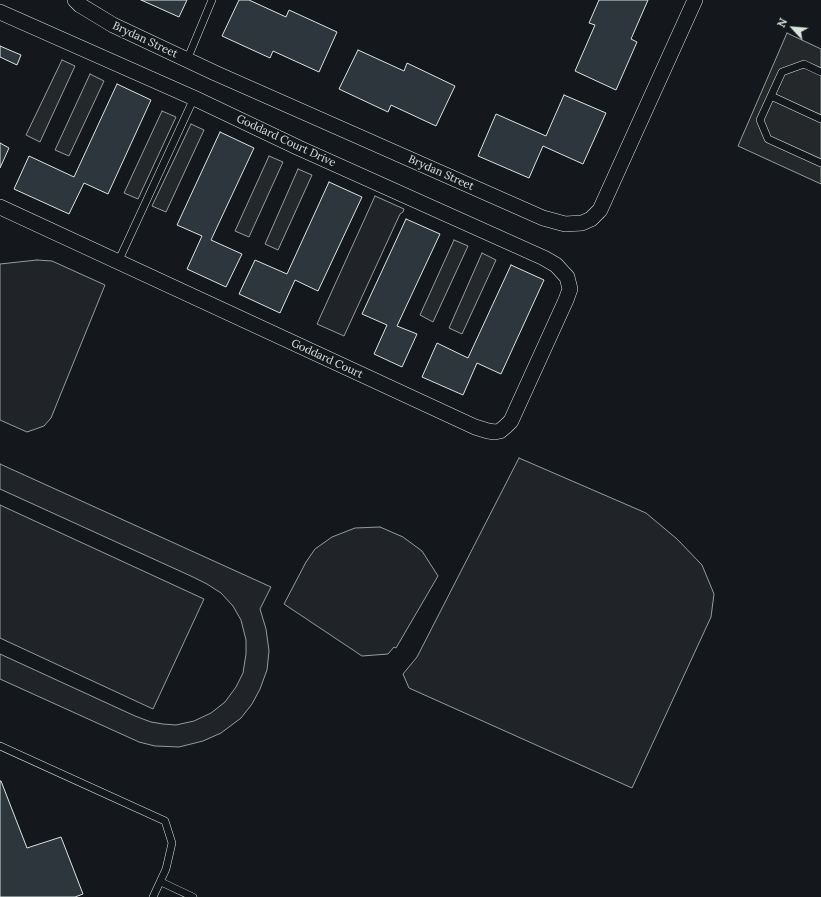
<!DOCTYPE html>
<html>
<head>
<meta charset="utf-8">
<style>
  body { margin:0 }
  #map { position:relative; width:821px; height:897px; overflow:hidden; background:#14181c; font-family:Lora,serif }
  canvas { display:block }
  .north { position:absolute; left:773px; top:8px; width:40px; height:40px; -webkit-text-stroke:3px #14181c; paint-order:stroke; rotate:296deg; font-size:11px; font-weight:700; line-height:16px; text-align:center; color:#d8e6dc }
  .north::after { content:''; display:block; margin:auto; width:14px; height:18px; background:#d8e6dc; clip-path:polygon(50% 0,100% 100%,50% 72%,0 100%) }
</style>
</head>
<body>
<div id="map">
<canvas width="821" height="897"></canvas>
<div class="north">N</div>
</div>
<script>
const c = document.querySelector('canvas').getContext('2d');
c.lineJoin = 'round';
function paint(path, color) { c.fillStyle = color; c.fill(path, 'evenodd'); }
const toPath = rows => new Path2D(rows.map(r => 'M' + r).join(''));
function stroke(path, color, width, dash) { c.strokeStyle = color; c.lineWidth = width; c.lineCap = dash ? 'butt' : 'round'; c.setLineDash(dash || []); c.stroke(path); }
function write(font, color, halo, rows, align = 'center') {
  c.font = font + ' Lora,serif'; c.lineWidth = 3; c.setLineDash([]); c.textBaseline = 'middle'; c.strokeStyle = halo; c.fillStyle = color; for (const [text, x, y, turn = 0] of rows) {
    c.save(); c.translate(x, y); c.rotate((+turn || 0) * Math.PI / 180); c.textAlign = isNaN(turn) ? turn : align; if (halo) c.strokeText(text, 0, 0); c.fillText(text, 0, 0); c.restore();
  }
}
const green = toPath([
  [375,196,404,209,403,212,400,214,344,336,317,324,375,196],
  [37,260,52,261,105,285,51,418,44,426,27,432,0,420,0,264,37,260],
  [519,458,646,513,677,539,702,565,714,594,711,617,632,788,409,688,403,674,417,657,519,458],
  [0,464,271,587,260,609,266,629,269,651,267,670,260,689,252,704,241,718,221,733,203,741,179,747,155,746,139,742,0,679,0,654,135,716,151,722,163,724,176,725,194,721,211,713,225,702,236,687,243,673,246,654,246,640,241,620,233,606,221,593,207,584,193,577,0,489,0,464],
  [0,505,204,599,153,709,0,638,0,505],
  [380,527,403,537,422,551,438,576,396,648,394,647,388,654,362,656,284,604,306,562,315,549,332,537,355,528,380,527]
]);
const parking = toPath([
  [787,33,821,49,821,184,738,146,787,33],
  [62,60,75,66,40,142,26,135,62,60],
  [90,74,104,81,69,156,55,150,90,74],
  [162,111,176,117,138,199,124,193,162,111],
  [191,124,204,130,166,212,152,206,191,124],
  [269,156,283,162,249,237,235,231,269,156],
  [298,169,312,175,278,250,265,244,298,169],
  [454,240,468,246,433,322,420,315,454,240],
  [482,253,496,260,462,334,449,328,482,253]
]);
const building = toPath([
  [141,0,187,0,179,17,141,0],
  [239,0,249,0,286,17,289,10,337,32,319,72,273,51,270,58,222,36,239,0],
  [599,0,648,0,631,39,637,42,616,90,575,71,595,25,589,23,599,0],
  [0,46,21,55,17,65,0,57,0,46],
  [358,50,404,71,407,63,455,86,436,126,391,105,388,112,339,89,358,50],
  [117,84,151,100,108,194,84,183,69,214,14,189,29,156,74,177,117,84],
  [564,95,606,113,583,164,543,146,529,178,478,156,496,114,546,136,564,95],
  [220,132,254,148,211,240,242,254,226,287,187,269,202,236,177,225,220,132],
  [0,143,9,148,0,168,0,143],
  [329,182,362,197,318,291,295,280,280,313,239,294,255,260,287,274,329,182],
  [406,219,440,234,397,326,417,334,402,367,374,354,387,325,362,314,406,219],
  [511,265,544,280,501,374,477,363,463,395,422,377,437,343,468,358,511,265],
  [0,781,1,781,27,848,61,837,83,894,75,897,0,897,0,781]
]);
const lane = toPath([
  [187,60,212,0],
  [821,72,804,64,782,72,760,120,768,139,821,163],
  [771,96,821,119],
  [118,262,194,98],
  [0,746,165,821,172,843,166,869,153,897],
  [161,882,193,897]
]);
const street = toPath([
  [75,0,80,5,113,25,215,73,543,218,565,224,582,223,591,219,600,210,695,0],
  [0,12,194,98,299,148,544,258,556,265,567,277,570,289,566,300,511,421,506,426,500,431,495,432,488,431,475,427,0,207]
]);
const streetNames = [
  ["Brydan Street",145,40,25],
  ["Goddard Court Drive",286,141,25],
  ["Brydan Street",441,173,24],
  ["Goddard Court",327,359,25]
];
paint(green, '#202428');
stroke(green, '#939e99', 1);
paint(parking, '#24282b');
stroke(parking, '#939e99', 1);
paint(building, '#2c363c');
stroke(building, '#d8e6dc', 1);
stroke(lane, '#d8e6dc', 8);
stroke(street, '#d8e6dc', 16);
stroke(lane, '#14181c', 7);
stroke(street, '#14181c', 15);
write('11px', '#d8e6dc', '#14181c', streetNames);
</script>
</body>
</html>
